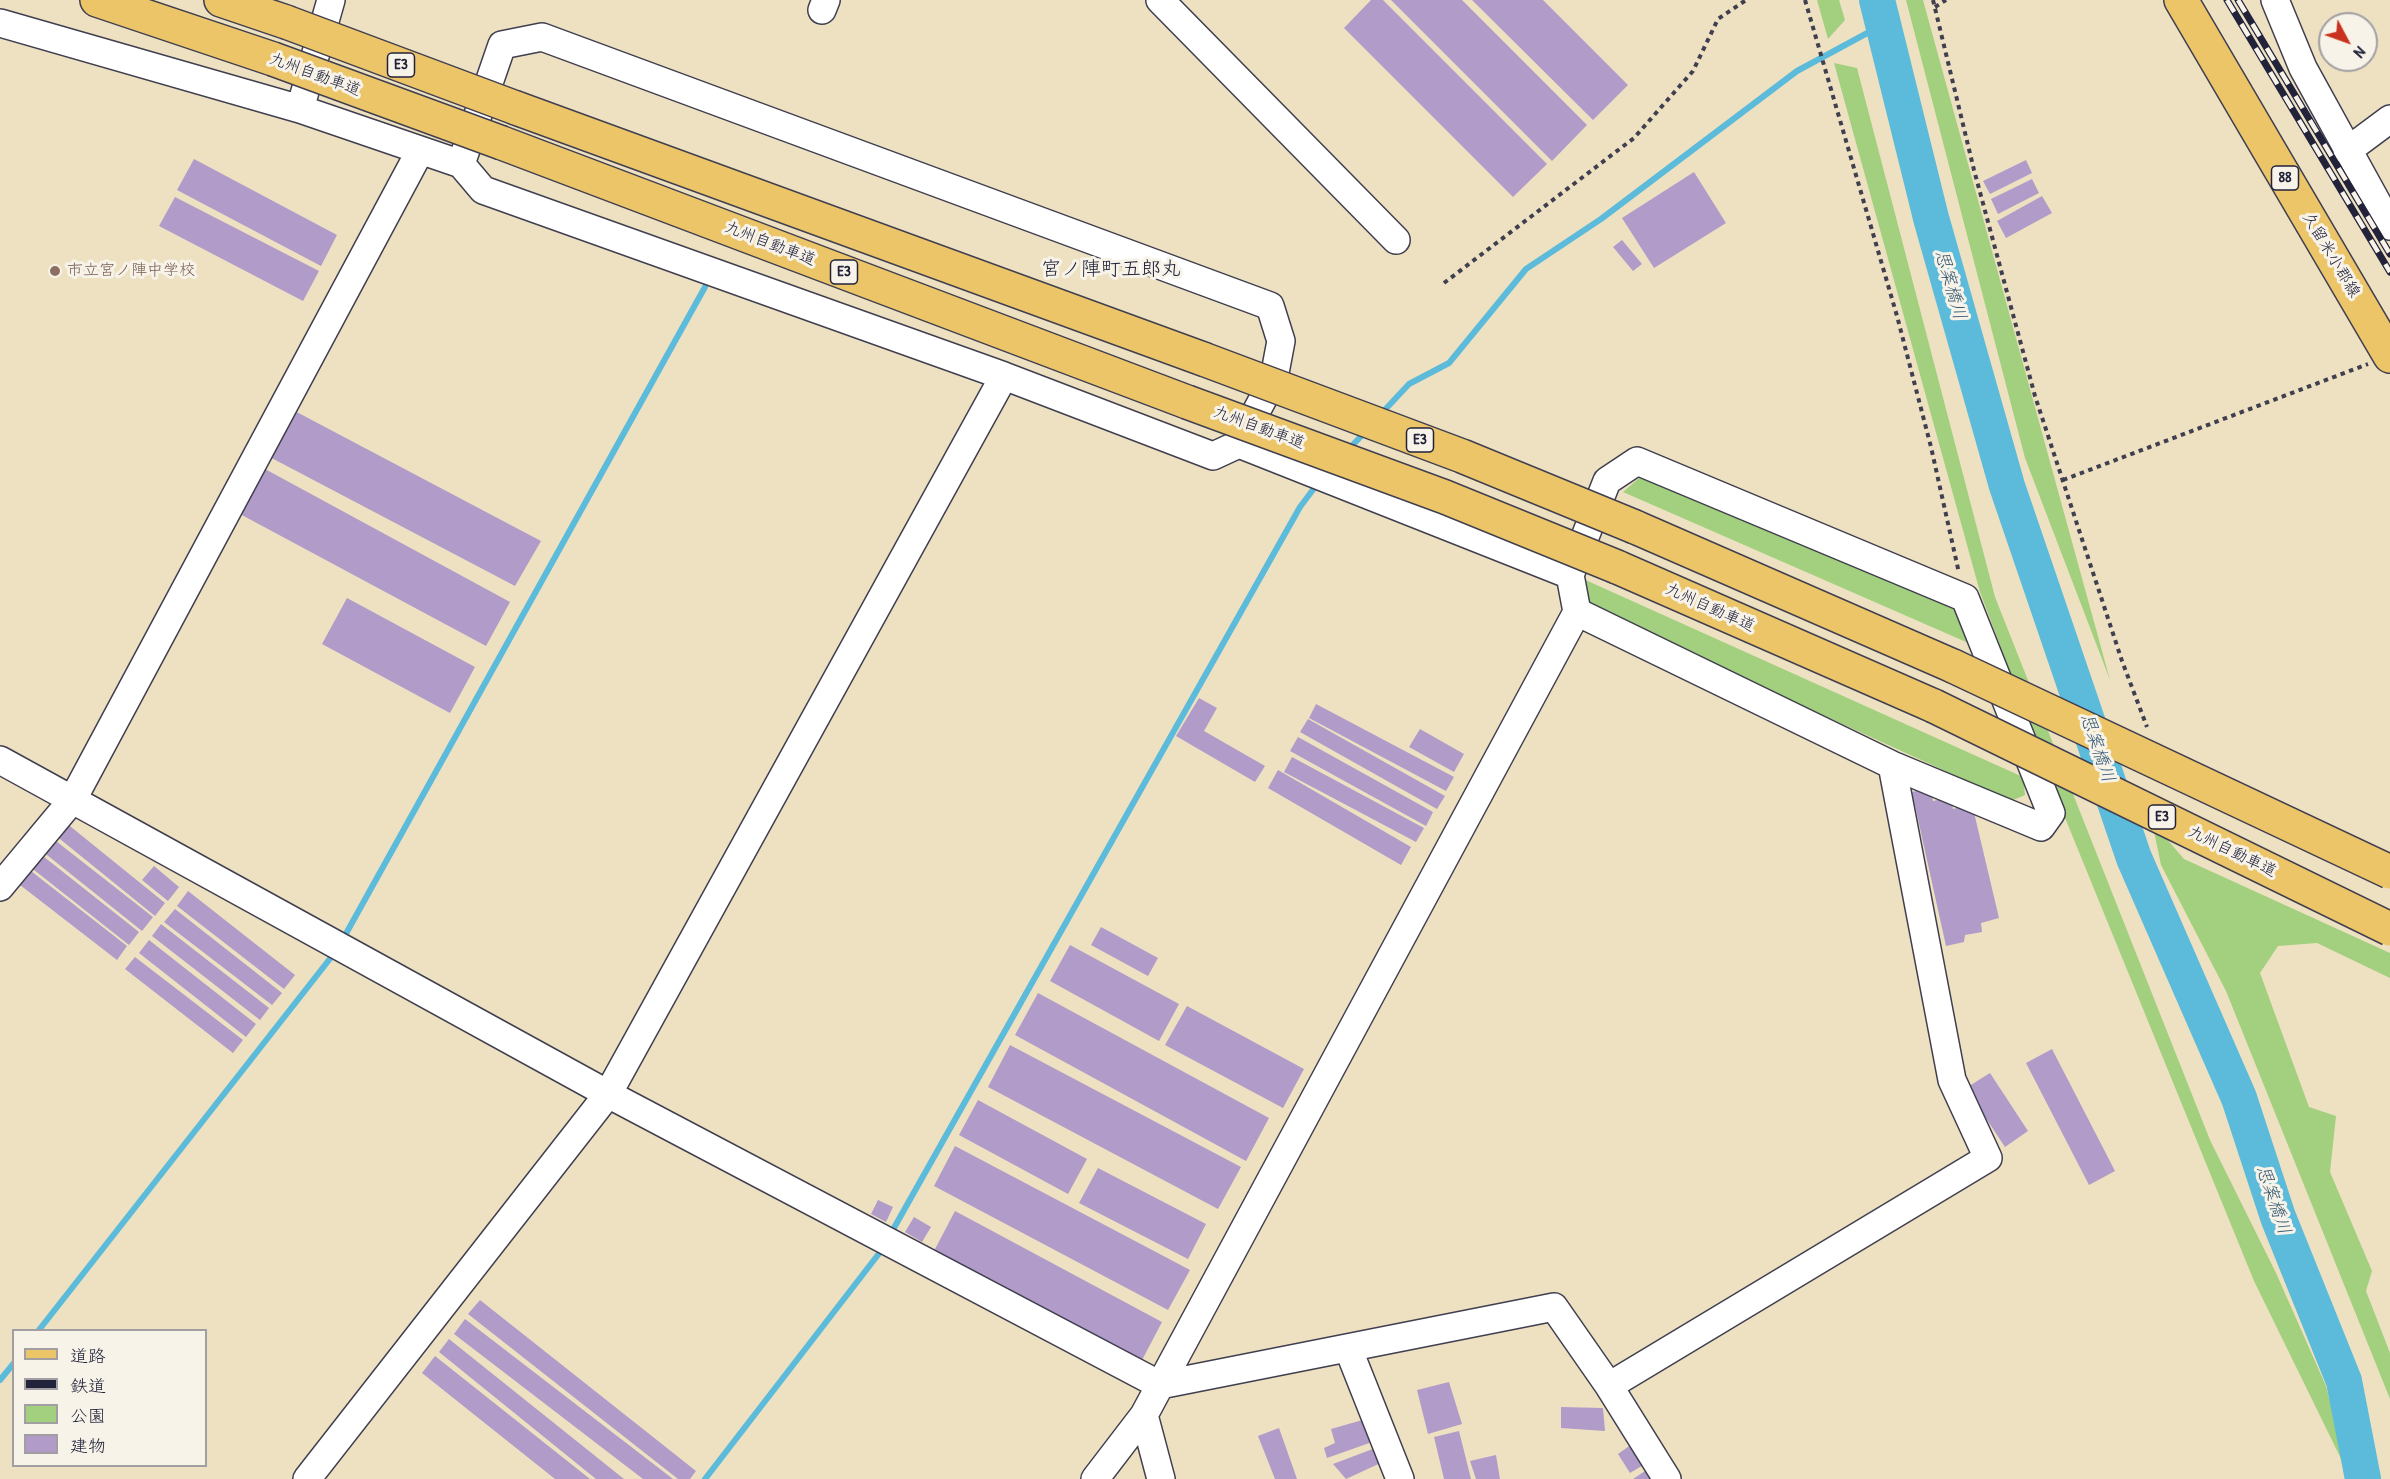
<!DOCTYPE html>
<html>
<head>
<meta charset="utf-8">
<style>
  body { margin:0 }
  #map { position:relative; width:2390px; height:1479px; overflow:hidden; background:#ede1c2; font-family:"Patrick Hand","Klee One",sans-serif }
  canvas { display:block }
  .legend { position:absolute; left:12px; top:1329px; width:195px; height:138px; box-sizing:border-box; background:#f7f3e8; border:2px solid #a29fa3; margin:0; padding:8px 10px; list-style:none; font-size:18px; color:#22223b }
  .legend li { display:flex; align-items:center; gap:12px; height:30px }
  .legend b { width:30px; border:2px solid #a29fa3 }
  .north { position:absolute; left:2318px; top:12px; width:60px; height:60px; box-sizing:border-box; background:#f7f3e8; border:2px solid #a29fa3; border-radius:50%; rotate:131deg; font-size:16px; font-weight:700; line-height:24px; text-align:center; color:#22223b }
  .north::after { content:''; display:block; margin:auto; width:21px; height:27px; background:#c8321e; clip-path:polygon(50% 0,100% 100%,50% 72%,0 100%) }
</style>
</head>
<body>
<div id="map">
<canvas width="2390" height="1479"></canvas>
<ul class="legend">
<li><b style="height:8px;background:#edc569"></b>道路</li>
<li><b style="height:8px;background:#22223b"></b>鉄道</li>
<li><b style="height:16px;background:#a2d07e"></b>公園</li>
<li><b style="height:16px;background:#b09bc9"></b>建物</li>
</ul>
<div class="north">N</div>
</div>
<script>
const c = document.querySelector('canvas').getContext('2d');
c.lineJoin = 'round';
function paint(path, color) { c.fillStyle = color; c.fill(path, 'evenodd'); }
const toPath = rows => new Path2D(rows.map(r => 'M' + r).join(''));
function stroke(path, color, width, dash) { c.strokeStyle = color; c.lineWidth = width; c.lineCap = dash ? 'butt' : 'round'; c.setLineDash(dash || []); c.stroke(path); }
function write(font, color, halo, rows, align = 'center') {
  c.font = font + ' "Patrick Hand","Klee One",sans-serif'; c.lineWidth = 6; c.setLineDash([]); c.textBaseline = 'middle'; c.strokeStyle = halo; c.fillStyle = color; for (const [text, x, y, turn = 0] of rows) {
    c.save(); c.translate(x, y); c.rotate((+turn || 0) * Math.PI / 180); c.textAlign = isNaN(turn) ? turn : align; if (halo) c.strokeText(text, 0, 0); c.fillText(text, 0, 0); c.restore();
  }
}
const green = toPath([
  [1817,0,1839,0,1845,20,1828,39],
  [1906,0,1923,0,2110,680,2025,458],
  [1834,63,1857,68,1995,597,2210,1140,2276,1273,2326,1386,2348,1473,2254,1281,2061,808,1980,592],
  [1645,473,1961,611,1973,645,1623,492],
  [1581,578,2023,777,2025,795,2011,801,1597,612,1583,596],
  [2152,822,2184,859,2390,953,2390,978,2317,943,2278,946,2260,973,2309,1107,2336,1116,2330,1172,2372,1271,2366,1291,2390,1353,2390,1399,2226,991,2161,865]
]);
const stream = toPath([
  [1380,415,1409,384,1449,363,1526,269,1601,219,1797,71,1884,24],
  [1347,451,1365,432],
  [343,939,705,287],
  [890,1235,1300,507,1318,483],
  [39,1330,336,951],
  [0,1380,14,1363],
  [705,1479,884,1247]
]);
const river = toPath([
  [1877,0,1931,218,2007,486,2134,858,2239,1098,2278,1217,2344,1381,2363,1479]
]);
const building = toPath([
  [1371,0,1383,0,1547,164,1513,197,1344,28],
  [1391,0,1462,0,1587,125,1552,161],
  [1472,0,1543,0,1628,85,1593,120],
  [194,159,337,235,321,266,177,190],
  [2026,160,2032,173,1990,194,1983,181],
  [1694,172,1726,223,1654,268,1622,218],
  [2032,179,2039,193,1998,214,1991,199],
  [2042,196,2052,213,2006,238,1997,221],
  [175,197,319,271,303,301,159,226],
  [1622,240,1642,264,1633,271,1613,247],
  [289,408,541,541,515,586,264,454],
  [265,469,510,602,486,646,240,514],
  [347,598,475,667,450,713,322,644],
  [1199,698,1217,708,1204,731,1265,766,1255,782,1176,736],
  [1316,704,1454,777,1446,791,1309,718],
  [1308,719,1445,796,1437,809,1300,732],
  [1420,729,1464,754,1454,772,1409,747],
  [1298,737,1433,812,1426,826,1290,751],
  [1292,757,1424,828,1416,842,1284,772],
  [1278,770,1411,847,1401,865,1268,788],
  [1930,788,1933,801,1951,797,1953,809,1972,804,1999,918,1981,923,1982,932,1965,935,1964,942,1946,946,1912,792],
  [60,818,165,903,155,916,50,831],
  [47,834,153,917,142,931,37,847],
  [34,849,139,932,129,945,24,862],
  [22,864,127,946,117,960,11,878],
  [154,866,179,887,168,901,142,880],
  [188,891,295,975,284,989,177,906],
  [175,909,282,993,272,1005,164,922],
  [161,924,269,1008,260,1020,152,936],
  [1101,927,1158,958,1148,976,1091,945],
  [149,940,256,1024,246,1037,139,953],
  [1070,945,1179,1004,1159,1041,1050,981],
  [135,957,243,1040,233,1053,125,969],
  [1038,993,1269,1118,1246,1161,1015,1035],
  [1187,1006,1304,1069,1283,1108,1165,1045],
  [1010,1045,1241,1167,1218,1209,988,1087],
  [2052,1049,2115,1171,2089,1185,2026,1063],
  [1990,1073,2028,1131,2005,1147,1966,1088],
  [978,1100,1087,1159,1068,1194,959,1135],
  [955,1146,1190,1270,1168,1310,934,1186],
  [1098,1168,1206,1224,1188,1259,1079,1203],
  [878,1200,893,1207,886,1222,871,1214],
  [955,1211,1162,1322,1141,1362,934,1251],
  [914,1217,931,1227,922,1242,905,1232],
  [480,1300,696,1471,690,1479,678,1479,468,1314],
  [465,1319,673,1479,643,1479,454,1334],
  [449,1339,624,1479,596,1479,439,1352],
  [435,1356,590,1479,555,1479,422,1373],
  [1449,1382,1462,1424,1428,1434,1417,1390],
  [1561,1407,1603,1408,1605,1431,1561,1428],
  [1366,1419,1375,1441,1327,1458,1324,1448,1335,1443,1331,1429],
  [1279,1428,1297,1479,1275,1479,1258,1436],
  [1459,1431,1471,1479,1444,1479,1434,1437],
  [1632,1444,1645,1464,1630,1473,1618,1454],
  [1378,1447,1385,1461,1346,1479,1333,1464],
  [1496,1455,1500,1479,1476,1479,1470,1461],
  [1648,1469,1654,1479,1633,1479]
]);
const path = toPath([
  [1805,0,1897,316,1931,447,1959,573],
  [1933,0,1974,170,2035,396,2122,661,2147,727],
  [1935,7,1946,0],
  [1444,283,1634,138,1693,71,1718,19,1746,0],
  [2063,480,2368,364]
]);
const minor = toPath([
  [1160,0,1396,240],
  [2275,0,2303,68,2390,226],
  [822,10,826,0],
  [0,23,300,109,461,164,483,190,1004,376,1213,456,1239,444,1274,378,1281,341,1270,306,542,37,502,45,461,164],
  [300,109,331,0],
  [2347,151,2390,119],
  [1239,444,1570,575,1577,612,1892,765,2041,827,2051,813,1965,598,1637,461,1607,481,1570,575],
  [0,760,608,1094,1160,1385,1554,1307,1609,1386,1667,1479],
  [0,887,73,799,420,151],
  [1348,1348,1400,1479],
  [1609,1386,1988,1158,1952,1080,1892,765],
  [1144,1415,1161,1479],
  [307,1479,608,1094,1004,376],
  [1095,1479,1144,1415,1577,612]
]);
const major = toPath([
  [2181,0,2390,356]
]);
const highway = toPath([
  [97,0,273,59],
  [221,0,286,22],
  [516,108,1203,359],
  [502,143,1187,402],
  [1635,527,1953,666],
  [1617,567,1934,706]
]);
const rail = toPath([
  [2227,0,2390,272],
  [2238,0,2390,254]
]);
const highwayBridge = toPath([
  [286,22,516,108],
  [273,59,502,143],
  [1203,359,1462,456,1635,527],
  [1187,402,1445,497,1617,567],
  [1953,666,2390,872],
  [1934,706,2390,929]
]);
const markers = [
  [55,271,6,"#8d6e63"]
];
const shields = [
  [401,65,27],
  [2285,178,27],
  [844,272,27],
  [1420,440,27],
  [2162,817,27]
];
const shieldNames = [
  ["E3",401,65],
  ["88",2285,178],
  ["E3",844,272],
  ["E3",1420,440],
  ["E3",2162,817]
];
const streetNames = [
  ["九州自動車道",315,75,20],
  ["九州自動車道",770,244,21],
  ["久留米小郡線",2331,255,59],
  ["九州自動車道",1259,428,20],
  ["九州自動車道",1710,608,24],
  ["九州自動車道",2232,852,26]
];
const educationNames = [
  ["市立宮ノ陣中学校",67,271]
];
const waterNames = [
  ["思案橋川",1950,285,74],
  ["思案橋川",2097,748,71],
  ["思案橋川",2273,1200,71]
];
const quarterNames = [
  ["宮ノ陣町五郎丸",1111,270]
];
paint(green, '#a2d07e');
stroke(stream, '#5cbbda', 6);
stroke(river, '#5cbbda', 36);
paint(building, '#b09bc9');
stroke(minor, '#403f4f', 30);
stroke(major, '#403f4f', 36);
stroke(highway, '#403f4f', 36);
stroke(path, '#403f4f', 4, [4.5, 4.5]);
stroke(minor, '#fff', 27);
stroke(major, '#edc569', 33);
stroke(highway, '#edc569', 33);
stroke(rail, '#22223b', 7);
stroke(rail, '#f7f3e8', 4.5, [14]);
stroke(highwayBridge, '#403f4f', 36, []);
stroke(highwayBridge, '#edc569', 33);
for (const [x, y, r, color] of markers) { const dot = new Path2D(); dot.arc(x, y, r, 0, 2 * Math.PI); c.fillStyle = color; c.fill(dot); stroke(dot, '#f7f3e8', 2); }
for (const [x, y, w] of shields) { const box = new Path2D(); box.roundRect(x - w / 2, y - 12, w, 24, 4.5); c.fillStyle = '#f7f3e8'; c.fill(box); stroke(box, '#22223b', 1.5); }
write('bold 15px', '#22223b', null, shieldNames);
write('16px', '#22223b', '#f7f3e8', streetNames);
write('16px', '#785e54', '#f7f3e8', educationNames, 'left');
write('italic 18px', '#365873', '#f7f3e8', waterNames);
write('20px', '#22223b', '#f7f3e8', quarterNames);
</script>
</body>
</html>
